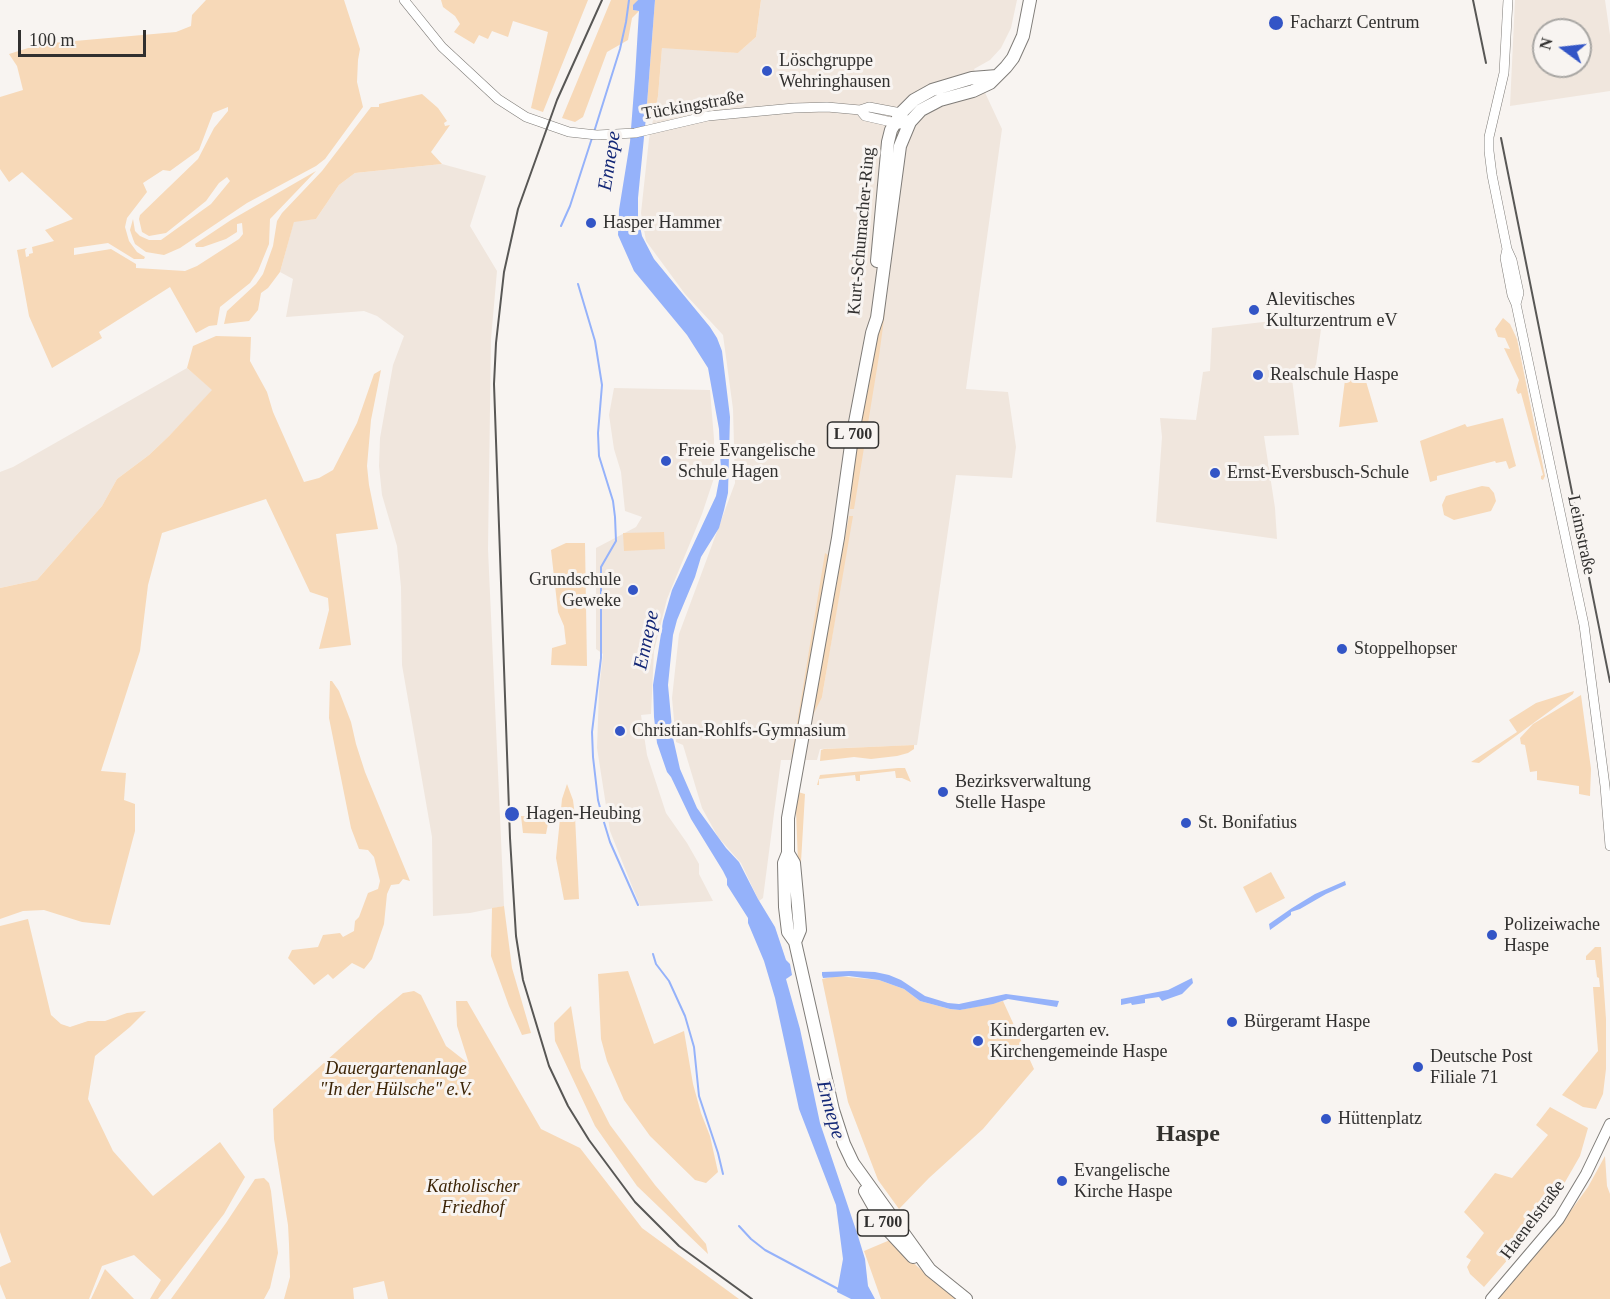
<!DOCTYPE html>
<html>
<head>
<meta charset="utf-8">
<style>
  body { margin:0 }
  #map { position:relative; width:1610px; height:1299px; overflow:hidden; background:#f8f4f1; font-family:"Times New Roman",serif }
  canvas { display:block }
  .north { position:absolute; left:1532px; top:18px; width:60px; height:60px; box-sizing:border-box; background:#f8f4f1; border:2px solid #a8a6a3; border-radius:50%; rotate:285deg; font-size:16px; font-weight:700; line-height:24px; text-align:center; color:#31302f }
  .north::after { content:''; display:block; margin:auto; width:21px; height:27px; background:#3355c6; clip-path:polygon(50% 0,100% 100%,50% 72%,0 100%) }
  .scale { position:absolute; left:18px; top:30px; width:128px; height:27px; box-sizing:border-box; border:3px solid #31302f; border-top:0; padding-left:8px; font-size:18px; line-height:21px; white-space:nowrap; color:#31302f; -webkit-text-stroke:4px #f8f4f1; paint-order:stroke }
</style>
</head>
<body>
<div id="map">
<canvas width="1610" height="1299"></canvas>
<div class="north">N</div>
<div class="scale">100 m</div>
</div>
<script>
const c = document.querySelector('canvas').getContext('2d');
c.lineJoin = 'round';
function paint(path, color) { c.fillStyle = color; c.fill(path, 'evenodd'); }
const toPath = rows => new Path2D(rows.map(r => 'M' + r).join(''));
function stroke(path, color, width, dash) { c.strokeStyle = color; c.lineWidth = width; c.lineCap = dash ? 'butt' : 'round'; c.setLineDash(dash || []); c.stroke(path); }
function write(font, color, halo, rows, align = 'center') {
  c.font = font + ' "Times New Roman",serif'; c.lineWidth = 6; c.setLineDash([]); c.textBaseline = 'middle'; c.strokeStyle = halo; c.fillStyle = color; for (const [text, x, y, turn = 0] of rows) {
    c.save(); c.translate(x, y); c.rotate((+turn || 0) * Math.PI / 180); c.textAlign = isNaN(turn) ? turn : align; if (halo) c.strokeText(text, 0, 0); c.fillText(text, 0, 0); c.restore();
  }
}
const built = toPath([
  [761,0,1017,0,1011,28,1001,48,990,60,974,69,1002,129,966,389,1008,392,1016,447,1012,478,956,475,917,745,820,749,817,760,781,760,763,898,759,901,741,863,718,837,702,808,683,745,676,742,672,698,679,634,735,483,733,409,723,335,685,294,646,241,641,213,649,139,658,96,662,47,738,53,756,37],
  [852,516,852,517,822,697,826,631],
  [1515,0,1605,0,1610,35,1610,91,1510,106],
  [1544,30,1580,30,1580,66,1544,66],
  [442,164,486,176,470,226,497,271,491,339,488,549,504,906,470,913,433,916,432,837,402,665,401,587,397,546,382,495,379,466,380,438,393,365,404,336,377,316,364,311,286,317,293,279,280,272,294,221,316,219,339,185,355,173],
  [1323,315,1314,379,1292,379,1299,435,1264,436,1275,508,1277,539,1156,522,1162,437,1160,418,1196,420,1203,372,1210,371,1212,328],
  [187,368,213,390,169,436,149,455,117,479,102,506,37,580,0,588,0,472,13,467],
  [614,388,710,390,714,439,714,478,702,514,667,599,654,651,651,714,641,715,647,755,666,813,687,843,699,864,699,874,713,901,640,906,610,831,597,748,599,691,603,654,596,649,596,548,636,527,642,517,625,511,621,472,614,449,609,415]
]);
const green = toPath([
  [206,0,344,0,360,49,358,60,357,82,363,107,325,159,316,166,247,203,180,248,164,255,146,252,135,244,133,239,130,230,133,219,135,231,140,236,149,240,161,240,211,204,230,181,227,177,219,183,206,201,166,233,149,236,142,232,139,219,140,215,198,159,214,128,228,111,228,107,213,113,199,150,170,171,163,170,143,183,147,192,127,218,125,227,129,241,137,252,145,257,144,259,134,259,108,243,74,248,74,255,111,249,136,264,136,268,185,271,197,266,239,239,243,234,242,223,237,224,237,232,226,239,203,247,196,247,195,244,231,220,316,171,270,219,269,244,258,271,250,283,220,307,217,325,209,326,196,333,170,287,99,332,102,338,52,368,29,316,17,250,27,248,25,250,26,257,29,256,29,254,33,253,32,247,54,241,45,230,73,219,22,172,9,182,0,169,0,97,23,90,17,66,9,54,41,44,176,32,191,26,192,15],
  [441,0,588,0,543,112,531,108,548,32,513,21,508,37,492,31,488,39,479,35,474,44,454,32,460,24,455,16,443,7],
  [611,0,638,0,633,10,639,11,632,18,628,40,607,52,583,117,575,122,562,118],
  [655,0,761,0,756,37,738,53,662,48,658,96,654,117,646,117],
  [422,94,438,108,447,121,444,123,445,126,450,125,431,152,442,164,355,173,339,185,316,219,294,222,280,272,268,288,261,293,258,310,249,321,224,324,227,311,256,284,263,274,273,246,277,221,282,213,322,171,371,107,379,107,379,104],
  [883,308,885,312,879,356,854,509,850,509,855,449],
  [1503,318,1510,324,1517,339,1545,476,1543,480,1541,479,1541,476,1543,475,1521,393,1518,394,1516,390,1519,380,1504,348,1510,349,1505,338,1498,337,1495,329],
  [216,336,251,337,250,361,267,392,273,412,304,482,319,478,333,470,357,423,374,374,381,370,371,420,367,466,369,485,378,529,336,534,351,645,319,649,329,610,328,598,310,592,266,499,162,533,148,585,140,651,101,771,126,773,124,800,135,804,135,831,110,925,82,922,44,910,23,911,0,919,0,588,37,580,102,506,117,479,149,455,169,436,212,390,187,368,193,346],
  [1365,378,1378,422,1339,427,1345,380],
  [1503,418,1516,466,1509,469,1506,461,1496,463,1495,461,1437,476,1437,480,1430,482,1420,441,1465,424,1467,427],
  [1482,486,1489,487,1494,493,1496,501,1491,511,1454,520,1444,515,1442,505,1446,496],
  [849,516,853,516,822,697,812,717,826,631,831,615],
  [664,532,665,549,624,551,623,533],
  [566,543,585,543,587,666,551,665,552,648,566,644,564,626,558,612,551,550],
  [825,553,828,555,823,589,804,705,794,757,792,754],
  [330,681,332,681,339,691,351,722,356,744,365,772,410,881,403,879,399,884,391,885,387,894,384,924,372,959,364,969,352,963,333,979,328,974,314,985,288,958,292,950,318,947,323,935,340,933,343,937,354,931,355,921,359,917,368,893,378,889,380,881,374,857,368,850,359,849,351,828,329,718],
  [1574,691,1573,694,1479,763,1471,762,1517,732,1509,720,1536,703],
  [1581,695,1591,769,1590,796,1579,794,1579,786,1537,780,1537,771,1530,772,1525,745,1521,744,1520,738,1533,724],
  [914,745,914,749,908,753,897,756,871,759,854,757,820,761,821,750,824,749],
  [898,768,905,768,911,782,902,778,896,778,895,771,860,775,860,781,856,781,855,775,819,779,819,785,817,785,820,775],
  [567,784,573,800,575,816,579,899,564,900,556,858,562,799],
  [798,792,805,794,801,862,798,863,796,810],
  [521,816,549,818,546,834,523,833],
  [1271,872,1285,898,1256,913,1243,887],
  [504,906,512,968,531,1033,522,1035,509,1006,491,956,492,908],
  [28,919,51,1015,61,1024,70,1027,88,1021,105,1021,127,1013,146,1011,130,1027,95,1056,88,1099,113,1151,153,1196,220,1142,245,1177,224,1214,158,1299,150,1299,161,1280,134,1255,102,1266,89,1299,6,1299,0,1284,0,1267,11,1262,0,1232,0,926],
  [1595,947,1601,947,1606,1019,1606,1069,1603,1094,1596,1109,1583,1107,1562,1095,1598,1051,1593,987,1600,987,1599,978,1597,977,1595,960,1586,960,1586,956],
  [628,971,654,1044,684,1031,693,1084,701,1113,710,1136,718,1172,706,1183,695,1180,650,1136,624,1100,607,1061,601,1039,598,974],
  [837,976,879,980,904,989,920,1001,950,1009,960,1010,1003,1001,1034,1069,983,1129,929,1178,899,1209,878,1180,848,1102,822,979],
  [414,991,421,995,446,1046,469,1064,457,1026,456,1001,467,1001,541,1129,580,1148,642,1228,739,1299,388,1299,384,1281,353,1288,354,1299,284,1299,290,1277,289,1244,288,1225,274,1139,273,1109,379,1013,403,993],
  [571,1006,581,1068,610,1125,655,1185,706,1244,708,1254,637,1186,595,1126,555,1041,554,1023],
  [1550,1107,1588,1128,1580,1156,1553,1203,1517,1249,1484,1287,1470,1274,1467,1267,1471,1260,1466,1257,1484,1233,1464,1212,1495,1173,1512,1178,1548,1135,1536,1125],
  [1605,1156,1607,1186,1610,1194,1610,1299,1498,1299,1572,1209,1588,1187],
  [264,1178,269,1183,271,1191,278,1253,270,1288,264,1299,171,1299,226,1223,255,1179],
  [890,1240,918,1267,956,1299,881,1299,864,1251],
  [105,1269,134,1299,91,1299]
]);
const water = toPath([
  [638,0,655,0,646,117,638,198,638,217,642,236,654,259,710,327,717,338,722,351,730,417,728,493,724,510,719,528,701,557,695,577,677,620,673,635,668,685,673,738,680,769,697,808,726,848,739,862,758,899,775,927,786,960,790,964,792,975,786,979,800,1029,820,1123,858,1236,865,1259,868,1286,875,1299,851,1299,837,1292,843,1259,836,1205,799,1109,775,998,764,961,748,923,748,918,727,885,727,879,723,871,691,819,671,777,667,772,657,743,654,717,653,685,663,621,672,590,716,496,721,470,720,453,719,429,708,368,687,335,634,271,618,235,619,210,630,142,635,77,639,11,633,10,633,5],
  [1345,881,1346,885,1326,894,1300,909,1291,912,1291,915,1270,930,1269,924,1292,908,1315,894],
  [851,971,875,972,889,975,901,980,925,996,948,1003,959,1004,1006,994,1059,1001,1057,1007,1008,999,993,1004,960,1010,950,1009,920,1001,904,989,879,980,849,976,823,978,822,975,822,972],
  [1192,978,1193,983,1182,994,1162,1001,1159,997,1145,999,1145,1003,1132,1005,1131,1003,1121,1005,1121,999,1168,990]
]);
const stream = toPath([
  [594,132,620,49,626,22,629,0],
  [561,226,570,206,592,138],
  [578,284,595,341,602,385,598,433,599,456,613,501,615,517,616,541,601,567,601,658,592,732,593,757,598,800,603,819,610,842,638,905],
  [653,954,656,964,669,981,685,1016,694,1047,699,1096,718,1153,723,1174],
  [739,1226,751,1239,765,1250,840,1290]
]);
const tertiary = toPath([
  [404,0,442,47,498,99,526,117,569,132,597,135,635,133,708,116,794,108,827,107,860,110,869,107,901,113,904,118],
  [1508,0,1504,73,1489,137,1489,151,1492,175,1507,249,1512,260,1519,293,1516,304],
  [860,110,865,116,900,124],
  [1507,249,1505,258,1512,295,1516,304,1584,625,1605,786,1610,846]
]);
const secondary = toPath([
  [1491,1299,1559,1219,1586,1174,1610,1124]
]);
const primary = toPath([
  [877,261,888,142,891,130,901,113,914,100,932,90,972,78,997,76],
  [788,853,794,863,798,906,800,930,795,942],
  [865,1191,886,1228,913,1257],
  [966,1299,930,1270,853,1163,844,1144,833,1110,795,942,788,932,785,907,784,863,788,853,788,818,838,538,852,438,872,333,877,318,900,146,910,122,921,110,940,100,973,91,990,83,1006,67,1013,58,1023,36,1030,0]
]);
const rail = toPath([
  [602,0,557,100,518,209,504,272,496,343,494,384,510,838,516,936,523,980,549,1066,568,1106,589,1140,635,1202,679,1246,752,1299],
  [1473,0,1486,63],
  [1501,138,1610,682]
]);
const markers = [
  [1276,23,8,"#3355c6"],
  [767,71,6,"#3355c6"],
  [591,223,6,"#3355c6"],
  [1254,310,6,"#3355c6"],
  [1258,375,6,"#3355c6"],
  [666,461,6,"#3355c6"],
  [1215,473,6,"#3355c6"],
  [633,590,6,"#3355c6"],
  [1342,649,6,"#3355c6"],
  [620,731,6,"#3355c6"],
  [943,792,6,"#3355c6"],
  [512,814,8,"#3355c6"],
  [1186,823,6,"#3355c6"],
  [1492,935,6,"#3355c6"],
  [1232,1022,6,"#3355c6"],
  [978,1041,6,"#3355c6"],
  [1418,1067,6,"#3355c6"],
  [1326,1119,6,"#3355c6"],
  [1062,1181,6,"#3355c6"]
];
const shields = [
  [853,435,51],
  [883,1223,51]
];
const shieldNames = [
  ["L 700",853,435],
  ["L 700",883,1223]
];
const poiNames = [
  ["Facharzt Centrum",1290,23],
  ["Löschgruppe",779,61],
  ["Wehringhausen",779,82],
  ["Hasper Hammer",603,223],
  ["Alevitisches",1266,300],
  ["Kulturzentrum eV",1266,321],
  ["Realschule Haspe",1270,375],
  ["Freie Evangelische",678,451],
  ["Schule Hagen",678,472],
  ["Ernst-Eversbusch-Schule",1227,473],
  ["Grundschule",621,580,"right"],
  ["Geweke",621,601,"right"],
  ["Stoppelhopser",1354,649],
  ["Christian-Rohlfs-Gymnasium",632,731],
  ["Bezirksverwaltung",955,782],
  ["Stelle Haspe",955,803],
  ["Hagen-Heubing",526,814],
  ["St. Bonifatius",1198,823],
  ["Polizeiwache",1504,925],
  ["Haspe",1504,946],
  ["Bürgeramt Haspe",1244,1022],
  ["Kindergarten ev.",990,1031],
  ["Kirchengemeinde Haspe",990,1052],
  ["Deutsche Post",1430,1057],
  ["Filiale 71",1430,1078],
  ["Hüttenplatz",1338,1119],
  ["Evangelische",1074,1171],
  ["Kirche Haspe",1074,1192]
];
const streetNames = [
  ["Tückingstraße",693,106,-10],
  ["Kurt-Schumacher-Ring",862,231,-85],
  ["Leimstraße",1581,535,78],
  ["Haenelstraße",1533,1220,-53]
];
const parkNames = [
  ["Dauergartenanlage",396,1069],
  ["\"In der Hülsche\" e.V.",396,1090],
  ["Katholischer",473,1187],
  ["Friedhof",473,1208]
];
const waterNames = [
  ["Ennepe",610,161,-81],
  ["Ennepe",647,640,-78],
  ["Ennepe",830,1110,74]
];
const districtNames = [
  ["Haspe",1188,1135]
];
paint(built, '#f0e6dd');
paint(green, '#f7d9b8');
paint(water, '#95b2fa');
stroke(stream, '#95b2fa', 2);
stroke(tertiary, '#7f7c78', 10);
stroke(secondary, '#7f7c78', 12);
stroke(primary, '#7f7c78', 14);
stroke(tertiary, '#fff', 9);
stroke(secondary, '#fff', 10);
stroke(primary, '#fff', 12);
stroke(rail, '#585755', 2);
for (const [x, y, r, color] of markers) { const dot = new Path2D(); dot.arc(x, y, r, 0, 2 * Math.PI); c.fillStyle = color; c.fill(dot); stroke(dot, '#f8f4f1', 2); }
for (const [x, y, w] of shields) { const box = new Path2D(); box.roundRect(x - w / 2, y - 13, w, 26, 4.5); c.fillStyle = '#f8f4f1'; c.fill(box); stroke(box, '#31302f', 1.5); }
write('bold 16px', '#31302f', null, shieldNames);
write('18px', '#31302f', '#f8f4f1', poiNames, 'left');
write('18px', '#31302f', '#f8f4f1', streetNames);
write('italic 18px', '#3c2406', '#f8f4f1', parkNames);
write('italic 20px', '#122676', '#f8f4f1', waterNames);
write('bold 24px', '#32302d', '#f8f4f1', districtNames);
</script>
</body>
</html>
